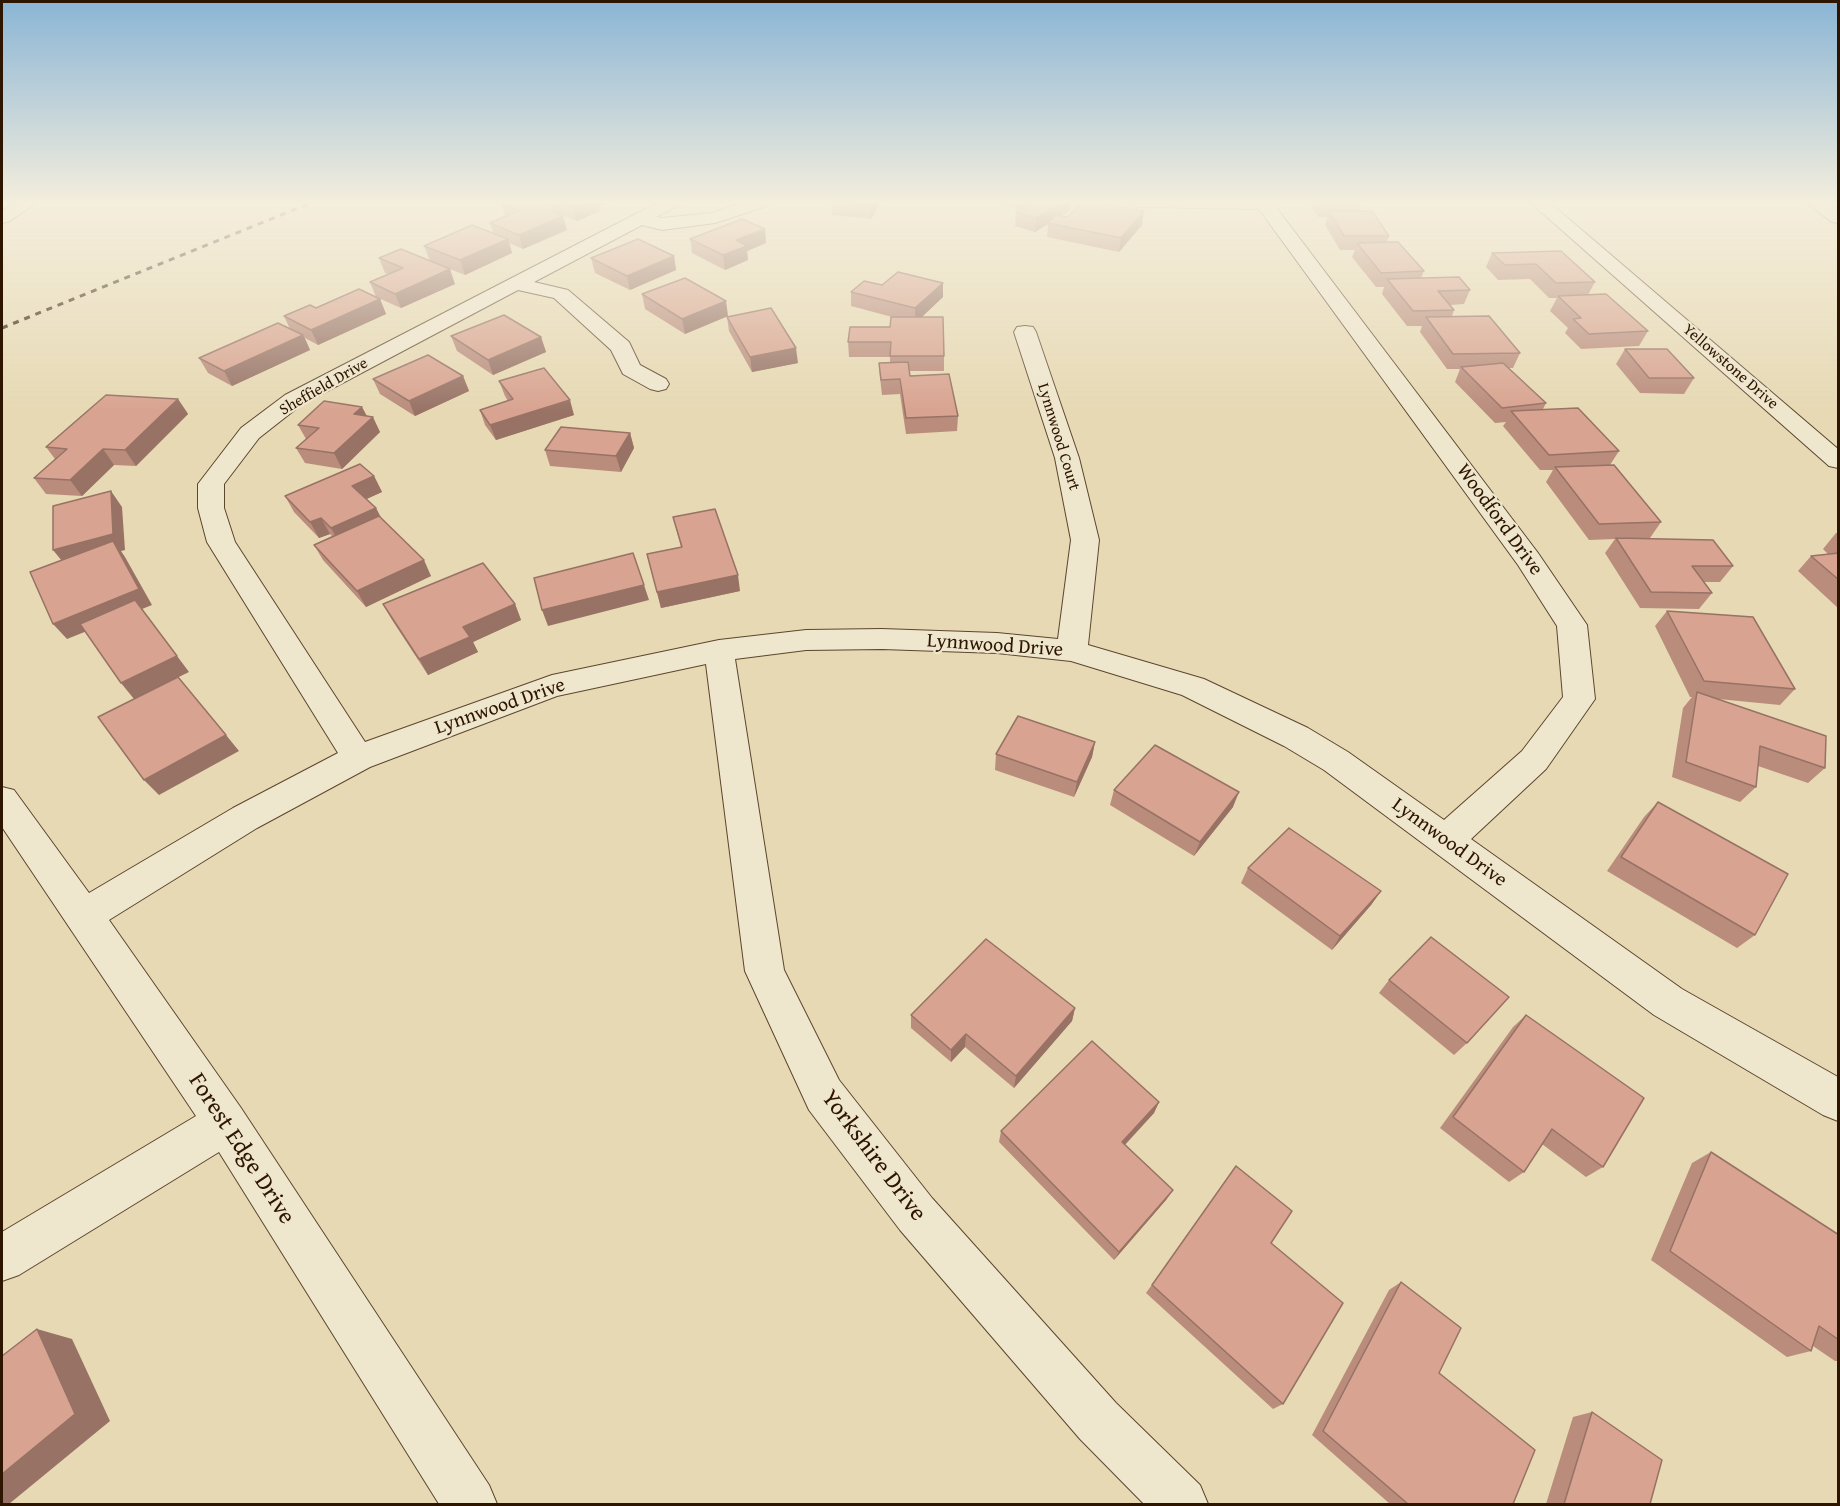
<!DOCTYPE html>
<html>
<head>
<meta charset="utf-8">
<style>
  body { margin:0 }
  #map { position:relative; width:1840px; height:1506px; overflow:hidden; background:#e7d9b4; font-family:"Gentium Book Plus",serif }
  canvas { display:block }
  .frame { position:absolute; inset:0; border:3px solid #2d1500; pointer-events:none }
</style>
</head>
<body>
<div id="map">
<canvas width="1840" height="1506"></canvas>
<div class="frame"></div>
</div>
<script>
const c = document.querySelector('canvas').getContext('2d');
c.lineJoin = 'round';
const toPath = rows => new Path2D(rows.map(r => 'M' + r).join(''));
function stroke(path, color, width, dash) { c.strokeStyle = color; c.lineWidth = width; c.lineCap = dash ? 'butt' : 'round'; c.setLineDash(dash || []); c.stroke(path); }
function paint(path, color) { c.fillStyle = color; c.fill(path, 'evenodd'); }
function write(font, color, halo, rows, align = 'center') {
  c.font = font + ' "Gentium Book Plus",serif'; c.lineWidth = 4.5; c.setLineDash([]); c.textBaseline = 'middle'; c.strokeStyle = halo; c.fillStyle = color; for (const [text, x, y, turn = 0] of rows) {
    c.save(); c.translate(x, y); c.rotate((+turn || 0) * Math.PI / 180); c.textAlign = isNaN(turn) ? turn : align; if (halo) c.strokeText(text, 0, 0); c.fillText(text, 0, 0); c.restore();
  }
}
const minor = toPath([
  [17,202,38,202,8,222,2,223,2,211,17,202],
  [659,202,681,202,678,206,656,217,662,218,712,213,744,202,770,202,767,206,715,223,662,230,642,225,534,282,568,290,629,342,640,365,666,379,669,384,666,389,658,391,650,389,623,374,611,350,554,298,518,290,301,405,259,438,224,484,224,508,235,542,365,742,552,675,719,640,806,630,882,629,997,633,1058,639,1071,540,1055,458,1014,332,1017,327,1025,326,1033,327,1036,332,1079,458,1099,540,1088,645,1204,679,1308,728,1348,752,1444,820,1522,751,1563,697,1557,626,1518,565,1259,209,1140,207,1134,206,1131,202,1272,202,1538,553,1587,625,1595,699,1546,769,1471,839,1682,989,1838,1077,1838,1121,1823,1115,1654,1015,1324,770,1284,746,1182,695,1071,661,997,653,882,649,806,650,735,659,784,970,839,1080,932,1198,1116,1403,1200,1485,1208,1504,1144,1504,1080,1439,900,1230,809,1110,745,971,706,664,557,696,370,767,257,828,109,920,241,1108,489,1485,497,1504,439,1504,219,1152,19,1275,2,1281,2,1232,196,1116,2,827,2,787,14,790,89,893,233,808,338,753,207,542,198,508,198,484,241,428,285,395,659,202],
  [1530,202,1549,202,1838,449,1838,468,1829,466,1530,202],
  [1805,202,1826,202,1838,210,1838,223,1832,222,1805,202]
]);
const rail = toPath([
  [2,328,313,202]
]);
const wall = toPath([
  [504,202,609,202,599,206,600,211,577,221,561,215,567,230,523,249,509,243,512,253,465,275,430,261,424,246,493,233,490,223,505,217,501,203],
  [831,202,881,202,871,219,832,215],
  [1002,202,1071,202,1070,210,1061,216,1142,225,1119,252,1047,237,1048,224,1035,232,1015,226,1016,212,1019,210,1002,205],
  [1308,202,1361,202,1361,203,1359,211,1389,236,1387,242,1424,271,1421,278,1470,290,1464,304,1450,305,1454,310,1452,316,1520,353,1513,368,1509,368,1546,403,1543,409,1619,451,1610,465,1661,522,1650,538,1733,566,1720,582,1704,582,1712,593,1699,609,1640,608,1605,553,1615,539,1589,540,1546,482,1553,470,1540,470,1503,426,1506,422,1495,423,1455,382,1460,369,1447,369,1420,332,1422,326,1407,326,1382,294,1384,287,1376,287,1352,257,1355,250,1340,250,1325,225,1327,217,1318,217],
  [765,229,766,243,747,251,748,260,725,270,692,253,690,239],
  [1561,251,1595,282,1588,295,1648,331,1639,346,1581,349,1565,333,1568,328,1550,311,1557,298,1549,298,1530,279,1498,280,1486,267,1492,253],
  [674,256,676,270,630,290,595,273,591,258],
  [379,258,455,284,401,308,376,297,370,282,389,274,385,273],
  [943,283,943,297,922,317,944,356,944,371,909,371,910,376,958,416,957,431,906,434,900,394,882,395,880,378,879,363,890,363,890,357,849,357,848,342,890,327,892,317,851,306,851,292,882,285],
  [642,294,728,316,685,334,645,309],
  [380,299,386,314,318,345,305,338,310,350,232,386,208,373,199,358,290,329,284,316,316,308],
  [727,317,798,363,752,372,729,331],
  [451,336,541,337,546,352,493,375,457,351],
  [1625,349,1694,378,1684,394,1640,393,1616,364],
  [463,376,469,391,415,416,380,394,373,379],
  [499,381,574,415,496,440,485,425,480,410,508,401,505,396],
  [178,399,188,414,136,466,114,465,82,496,46,494,34,478,55,459,46,447],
  [362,407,367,416,380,432,342,469,305,463,296,448,306,439,298,425],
  [630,433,634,448,621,472,550,466,545,450],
  [374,476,382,492,366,499,376,508,380,517,431,576,366,607,323,560,314,545,332,536,330,534,319,538,294,512,285,496],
  [673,517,740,591,661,608,647,554,681,547],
  [1836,533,1839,533,1839,609,1798,571,1811,556,1828,554,1823,549],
  [383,604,515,604,521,620,473,642,478,652,428,675,392,620],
  [1667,611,1795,689,1780,705,1718,699,1825,768,1808,783,1758,766,1756,787,1740,802,1672,777,1683,708,1692,697,1690,697,1655,626],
  [1095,742,1092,757,1074,797,995,770,996,754],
  [1114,790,1233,807,1194,856,1110,805],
  [1658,802,1755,935,1737,948,1607,871,1644,817],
  [1248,868,1381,891,1371,905,1332,950,1241,883],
  [1389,980,1467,1043,1454,1055,1379,993],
  [1075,1008,1072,1021,1014,1088,965,1047,951,1062,911,1028,911,1015],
  [1526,1015,1603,1167,1586,1177,1542,1144,1524,1172,1509,1182,1440,1128,1513,1027],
  [1159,1102,1154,1113,1125,1145,1173,1190,1166,1200,1114,1260,999,1142,1001,1131],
  [1711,1152,1839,1235,1839,1361,1835,1361,1813,1346,1811,1351,1787,1357,1651,1260,1692,1163],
  [1236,1166,1271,1243,1283,1404,1273,1409,1146,1293],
  [1401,1282,1439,1373,1513,1504,1390,1504,1312,1435,1389,1290],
  [1592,1412,1650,1504,1546,1504,1573,1417]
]);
const shadedWall = toPath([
  [586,202,609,202,599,206,600,211,577,221,573,207],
  [872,202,881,202,871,219,870,205],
  [1063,202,1071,202,1070,210,1035,232,1036,218],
  [559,207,562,217,563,216,567,230,523,249,519,235,550,211],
  [1144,211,1142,225,1119,252,1121,238],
  [765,229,766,243,747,251,748,260,725,270,723,255,736,240],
  [508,239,512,253,465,275,460,260],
  [674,256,676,270,630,290,627,276],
  [450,269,455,284,401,308,395,294],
  [943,283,943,297,915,323,915,308],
  [380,299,386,314,318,345,311,330],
  [726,301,728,316,685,334,682,319],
  [303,335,310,350,232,386,224,371],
  [541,337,546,352,493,375,488,360],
  [796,348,798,363,752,372,750,357],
  [463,376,469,391,415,416,409,401],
  [178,399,188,414,136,466,125,450],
  [570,400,574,415,496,440,490,425],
  [362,407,369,421,373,417,380,432,342,469,334,453,354,414],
  [630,433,634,448,621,472,616,456],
  [103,449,114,465,82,496,70,480],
  [374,476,382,492,360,502,352,486],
  [111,491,122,507,125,550,121,551,125,557,152,605,142,609,189,672,134,699,121,683,142,609,67,639,53,624,66,566,53,550],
  [376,508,384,523,340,544,331,528],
  [321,518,330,534,319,538,310,522],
  [424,560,431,576,366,607,357,591],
  [738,575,740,591,661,608,657,592],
  [644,585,649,600,548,626,542,610],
  [515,604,521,620,473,642,478,652,428,675,419,659,463,627],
  [226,735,239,751,159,795,144,780],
  [1095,742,1092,757,1074,797,1077,782],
  [1239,792,1233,807,1194,856,1200,842],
  [1381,891,1371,905,1332,950,1340,936],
  [1075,1008,1072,1021,1014,1088,1016,1076],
  [966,1034,965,1047,951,1062,951,1050],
  [1159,1102,1154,1113,1117,1153,1122,1142],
  [1173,1190,1166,1200,1114,1260,1119,1252],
  [37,1329,72,1339,110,1421,9,1504,2,1504,2,1474]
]);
const building = toPath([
  [504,202,544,202,559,207,550,211,563,216,519,235,490,223,520,210,501,203,504,202],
  [560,202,586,202,573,207,560,202],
  [837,202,872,202,870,205,837,202],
  [1023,202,1063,202,1036,218,1016,212,1030,204,1023,202],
  [1082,202,1098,202,1144,211,1121,238,1048,223,1056,215,1068,217,1082,202],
  [1321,202,1361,202,1361,203,1322,204,1321,202],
  [1329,211,1372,211,1389,236,1344,236,1329,211],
  [742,219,765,229,736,240,747,246,723,255,690,239,742,219],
  [472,225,508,239,460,260,424,246,472,225],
  [638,239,674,256,627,276,591,258,638,239],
  [1398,242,1424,271,1381,273,1357,243,1398,242],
  [401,249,450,269,395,294,370,282,403,268,379,258,401,249],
  [1561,251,1595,282,1556,283,1536,264,1505,265,1492,253,1561,251],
  [898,272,943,283,915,308,851,292,864,281,882,285,898,272],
  [1459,277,1470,290,1438,291,1454,310,1413,311,1387,279,1459,277],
  [685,278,726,301,682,319,642,294,685,278],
  [359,289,380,299,311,330,284,316,310,305,316,308,359,289],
  [1606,294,1648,331,1589,334,1573,319,1581,318,1558,296,1606,294],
  [771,308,796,348,750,357,727,317,771,308],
  [504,315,541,337,488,360,451,336,504,315],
  [1489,316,1520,353,1453,354,1426,317,1489,316],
  [891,317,943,317,944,356,890,356,891,342,848,342,850,327,890,327,891,317],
  [278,323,303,335,224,371,199,358,278,323],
  [1625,349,1667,349,1694,378,1649,378,1625,349],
  [428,355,463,376,409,401,373,379,428,355],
  [908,362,910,376,949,374,958,416,906,418,900,379,881,380,879,363,908,362],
  [1503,363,1546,403,1502,408,1461,367,1503,363],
  [544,368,570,400,490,425,480,410,513,399,499,381,544,368],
  [106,395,178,399,125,450,103,449,70,480,34,478,67,449,46,447,106,395],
  [324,401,362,407,354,414,373,417,334,453,296,448,319,428,298,425,324,401],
  [1578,408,1619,451,1549,455,1511,411,1578,408],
  [561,427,630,433,616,456,545,450,561,427],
  [360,464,374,476,352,486,376,508,331,528,321,518,310,522,285,496,360,464],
  [1614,465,1661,522,1599,524,1555,467,1614,465],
  [111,491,113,534,53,550,53,506,111,491],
  [715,509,738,575,657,592,647,554,682,547,673,517,715,509],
  [379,516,424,560,357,591,314,545,379,516],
  [1616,538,1713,540,1733,566,1692,566,1712,593,1651,592,1616,538],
  [113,541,139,589,53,624,30,572,113,541],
  [633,553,644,585,542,610,534,578,633,553],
  [1839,553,1839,580,1811,556,1839,553],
  [483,563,515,604,463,627,470,637,419,659,383,604,483,563],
  [135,600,177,656,121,683,80,624,135,600],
  [1667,611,1753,617,1795,689,1704,681,1667,611],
  [178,677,226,735,144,780,98,717,178,677],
  [1697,692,1826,736,1825,768,1760,746,1756,787,1686,762,1697,692],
  [1018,716,1095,742,1077,782,996,754,1018,716],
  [1155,745,1239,792,1200,842,1114,790,1155,745],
  [1658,802,1788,874,1755,935,1621,857,1658,802],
  [1289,828,1381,891,1340,936,1248,868,1289,828],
  [1431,937,1509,997,1467,1043,1389,980,1431,937],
  [986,939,1075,1008,1016,1076,966,1034,951,1050,911,1015,986,939],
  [1526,1015,1644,1098,1603,1167,1552,1129,1524,1172,1453,1117,1526,1015],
  [1092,1041,1159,1102,1122,1142,1173,1190,1119,1252,1001,1131,1092,1041],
  [1711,1152,1839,1235,1839,1340,1819,1326,1811,1351,1670,1251,1711,1152],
  [1236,1166,1292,1211,1271,1243,1343,1303,1283,1404,1152,1285,1236,1166],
  [1401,1282,1461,1328,1439,1373,1535,1450,1513,1504,1408,1504,1323,1431,1401,1282],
  [37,1329,75,1414,2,1474,2,1356,37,1329],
  [1592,1412,1662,1460,1650,1504,1564,1504,1592,1412]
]);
const farStreetnames = [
  ["Yellowstone Drive",1730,367,41],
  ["Sheffield Drive",324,387,-30],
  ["Lynnwood Court",1058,437,73]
];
const streetNames = [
  ["Woodford Drive",1499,520,54],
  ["Lynnwood Drive",995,646,4],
  ["Lynnwood Drive",500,707,-19],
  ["Lynnwood Drive",1449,843,36]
];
const nearStreetnames = [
  ["Forest Edge Drive",241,1149,57],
  ["Yorkshire Drive",873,1156,53]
];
stroke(minor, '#5c462d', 2);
paint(minor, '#efe6ce');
stroke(rail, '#2d1500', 3, [6, 6]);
paint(wall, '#ba8c7c');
paint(shadedWall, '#977265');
paint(building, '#d8a390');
stroke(building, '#977265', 1.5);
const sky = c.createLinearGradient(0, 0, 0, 413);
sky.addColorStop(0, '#8ab5d5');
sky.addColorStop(0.49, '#f4eedd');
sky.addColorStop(1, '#f4eedd00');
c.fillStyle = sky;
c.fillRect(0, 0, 1840, 413);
write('16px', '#2d1500', '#efe6ce', farStreetnames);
write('20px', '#2d1500', '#efe6ce', streetNames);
write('24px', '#2d1500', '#efe6ce', nearStreetnames);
</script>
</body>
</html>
